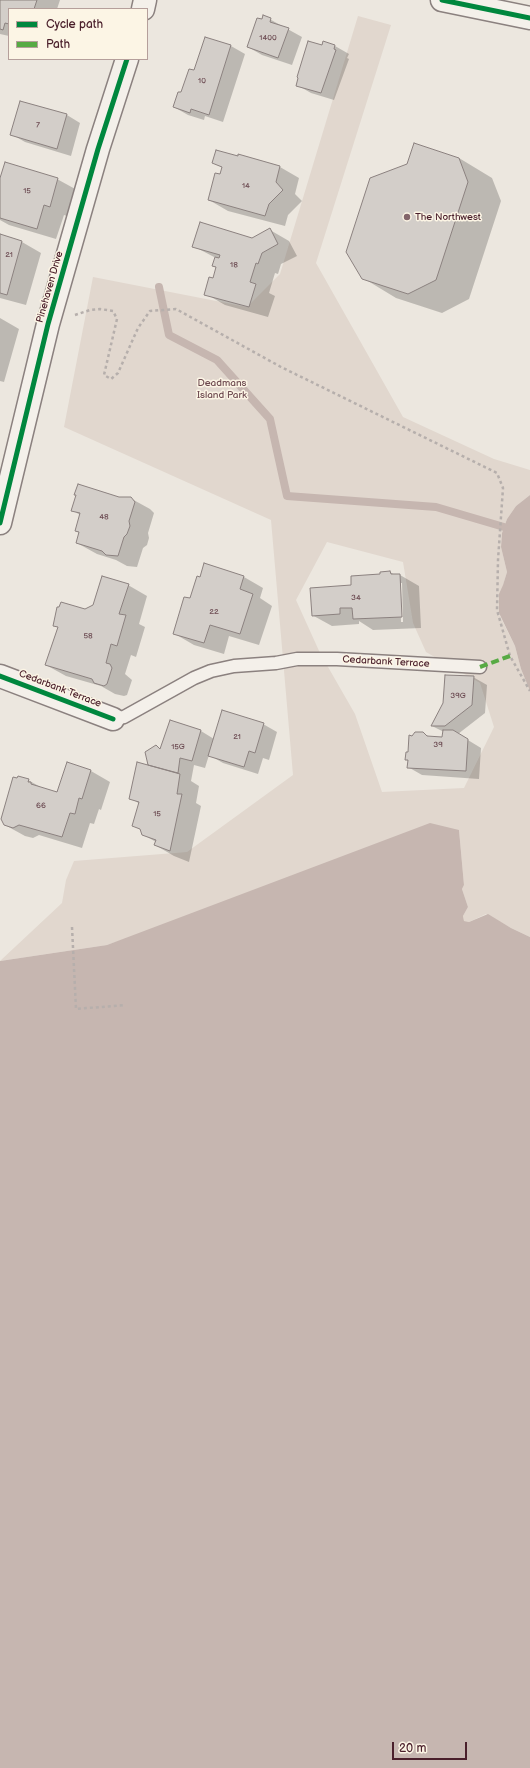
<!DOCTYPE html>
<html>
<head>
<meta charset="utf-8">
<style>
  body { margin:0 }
  #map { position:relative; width:530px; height:1768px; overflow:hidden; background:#ece7df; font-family:"Balsamiq Sans",sans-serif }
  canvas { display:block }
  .legend { position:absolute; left:8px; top:8px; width:140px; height:52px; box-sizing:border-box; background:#fcf5e5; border:1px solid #b59f9b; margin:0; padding:5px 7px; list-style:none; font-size:12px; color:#4a1f2b }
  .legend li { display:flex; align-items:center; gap:8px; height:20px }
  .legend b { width:20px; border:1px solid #b59f9b }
  .scale { position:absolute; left:392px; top:1742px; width:75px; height:18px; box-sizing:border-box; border:2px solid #4a1f2b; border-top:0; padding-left:5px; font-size:12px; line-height:14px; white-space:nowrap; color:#4a1f2b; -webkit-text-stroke:3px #fcf5e5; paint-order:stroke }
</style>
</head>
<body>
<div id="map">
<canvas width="530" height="1768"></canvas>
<ul class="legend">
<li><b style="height:5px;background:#00873e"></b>Cycle path</li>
<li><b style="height:5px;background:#57aa44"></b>Path</li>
</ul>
<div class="scale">20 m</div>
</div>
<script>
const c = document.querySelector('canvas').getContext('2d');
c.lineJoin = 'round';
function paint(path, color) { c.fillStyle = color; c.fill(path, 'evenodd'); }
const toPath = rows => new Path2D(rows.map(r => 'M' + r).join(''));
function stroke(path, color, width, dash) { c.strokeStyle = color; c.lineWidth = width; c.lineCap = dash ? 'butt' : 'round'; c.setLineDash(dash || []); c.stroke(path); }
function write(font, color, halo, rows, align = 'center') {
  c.font = font + ' "Balsamiq Sans",sans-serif'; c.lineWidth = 3; c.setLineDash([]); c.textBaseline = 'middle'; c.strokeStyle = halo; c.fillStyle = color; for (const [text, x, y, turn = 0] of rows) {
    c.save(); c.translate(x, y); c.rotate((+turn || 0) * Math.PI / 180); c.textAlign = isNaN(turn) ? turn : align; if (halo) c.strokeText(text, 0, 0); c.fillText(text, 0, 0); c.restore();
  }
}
const green = toPath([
  [358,16,391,25,316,263,403,417,494,459,530,470,530,495,516,506,507,519,502,533,501,547,507,572,499,599,499,614,515,646,521,669,530,691,530,937,511,928,486,914,469,922,464,921,463,916,468,907,462,889,464,885,459,830,107,945,0,961,62,903,66,880,74,861,187,852,293,775,271,520,64,427,93,277,247,307,280,274],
  [327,542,403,562,413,623,426,652,480,683,494,727,464,788,382,792,355,714,320,653,296,600]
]);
const water = toPath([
  [530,495,530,691,521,669,515,646,499,613,499,594,503,585,507,572,501,547,502,533,507,519,516,506],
  [430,823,459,830,464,885,462,889,468,907,463,916,464,921,469,922,488,914,511,928,530,937,530,1768,0,1768,0,961,107,945]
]);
const shadow = toPath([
  [0,0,60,0,57,9,9,9,9,36,0,34],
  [264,16,302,37,292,65,262,55,248,47],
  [206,38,231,46,245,54,223,122,205,116,204,120,188,115,174,107,195,72],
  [324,43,335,46,349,54,347,58,349,59,334,100,311,93,297,85,323,47],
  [21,102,67,115,80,123,71,156,25,142,11,134],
  [239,155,280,167,299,178,295,194,302,201,288,215,285,226,228,211,209,200,223,168,214,163,238,157],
  [459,158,492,178,501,201,469,299,442,313,396,298,363,278],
  [57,179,77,190,69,217,64,215,56,239,9,225,0,220,0,181],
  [270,230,289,241,297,256,281,264,278,274,275,273,269,293,275,296,268,317,225,305,206,294,214,279,217,268,213,266,216,258,193,246,253,239],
  [0,235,22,242,41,253,26,305,0,298],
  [0,318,19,329,4,382,0,381],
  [75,494,130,498,150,509,154,513,148,533,149,538,147,545,143,548,137,567,127,566,116,560,97,554,77,543,80,533,76,531,80,515,72,510,77,496],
  [390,572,395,575,400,575,419,586,421,628,373,630,359,621,359,624,332,626,312,615,381,575],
  [400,583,402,583,403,622,401,622],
  [244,577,263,588,260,598,272,606,259,645,229,636,224,654,194,645,175,634,190,600],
  [128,585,147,596,139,624,145,627,136,657,131,655,125,674,132,680,127,695,124,696,115,694,101,686,66,676,46,665,59,628,54,625,85,610],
  [473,677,487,685,485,713,458,734,481,748,479,779,422,775,408,767,409,761,406,760,413,737,423,733,430,737,443,738,444,732,432,726],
  [171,722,201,731,214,739,263,724,277,732,269,760,263,758,258,774,223,763,209,755,205,768,194,765,191,781,199,786,196,803,201,806,189,862,174,856,155,845,156,842,142,834,140,804,130,798,150,767,146,752,156,746,161,749],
  [68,763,91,771,110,782,101,810,99,809,94,824,90,823,82,848,39,835,33,838,25,836,5,825,28,780,44,789,57,793]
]);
const stream = toPath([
  [159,287,169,335,217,360,270,419,287,496,436,507,504,527]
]);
const building = toPath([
  [0,0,37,0,34,9,9,9,9,24,5,23,3,30,0,29,0,0],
  [263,15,271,18,270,22,289,28,278,58,247,47,257,18,262,19,263,15],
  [205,37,231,45,209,115,191,109,190,113,173,107,178,92,181,92,189,69,194,70,205,37],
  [308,41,322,45,323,41,335,45,334,49,336,50,321,93,296,86,298,78,297,77,308,41],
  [20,101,67,114,57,149,10,135,20,101],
  [414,143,459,158,468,182,436,280,408,294,362,279,346,252,370,178,407,164,414,143],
  [216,150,238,156,238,154,280,166,276,182,283,190,269,204,265,216,208,200,215,173,220,174,222,167,212,163,216,150],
  [5,162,58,178,50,207,44,205,37,229,0,218,0,178,5,162],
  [200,222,252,238,270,228,278,244,262,253,258,264,256,263,250,282,256,284,249,307,204,295,209,277,213,278,216,267,212,266,215,257,219,258,220,255,192,247,200,222],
  [0,234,22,241,7,295,0,293,0,234],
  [78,484,119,497,131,497,135,502,129,521,130,526,127,534,124,537,118,556,106,555,102,551,76,543,79,532,75,531,80,513,71,511,76,495,74,495,78,484],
  [204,563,244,576,240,589,253,594,240,634,210,625,204,643,173,634,184,597,190,598,197,576,200,577,204,563],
  [390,571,391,574,400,574,402,617,353,619,352,608,340,608,340,614,312,616,310,588,351,585,351,576,380,574,380,572,390,571],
  [102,576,129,584,119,614,126,615,117,646,111,644,106,663,110,664,112,668,107,684,104,686,94,683,92,679,45,665,58,627,53,626,57,607,59,607,61,602,85,609,93,605,102,576],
  [445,675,474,676,472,705,445,726,431,726,443,703,445,675],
  [222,710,264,723,255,753,249,751,244,767,208,756,222,710],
  [170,720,201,730,192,761,180,758,178,773,148,765,145,752,156,745,160,749,170,720],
  [443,730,453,730,468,739,466,771,407,768,408,760,405,760,406,752,408,752,409,735,412,736,415,732,423,732,427,736,442,737,443,730],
  [67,762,91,770,82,799,79,798,75,814,70,813,62,837,19,825,13,828,4,825,1,819,13,777,17,778,18,776,29,779,28,782,31,782,31,784,57,792,67,762],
  [137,762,180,774,177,794,182,794,170,851,154,845,156,840,142,835,140,829,132,826,139,802,129,799,137,762]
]);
const path = toPath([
  [75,315,90,310,100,309,113,311,117,319,104,375,111,379,118,373,138,328,150,311,176,309,281,367,497,473,503,488,498,560,497,610,510,656,530,691],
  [72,927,76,1009,125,1005]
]);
const service = toPath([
  [113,719,124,717,194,678,211,671,234,666,276,663,297,659,337,659,480,667]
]);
const minor = toPath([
  [143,9,145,0],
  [0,523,48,324,98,149,127,59],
  [0,676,113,719]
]);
const secondary = toPath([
  [442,0,530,18]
]);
const quiet = toPath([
  [480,667,510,656]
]);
const cycleway = toPath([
  [442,0,530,18],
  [0,523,48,324,98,149,127,59],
  [0,676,113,719]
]);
const markers = [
  [407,217,4,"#83656a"]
];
const numberNames = [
  ["1400",268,38],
  ["10",202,81],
  ["7",38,125],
  ["14",246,186],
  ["15",27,191],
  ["21",9,255],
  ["18",234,265],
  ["48",104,517],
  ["34",356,598],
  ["22",214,612],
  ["58",88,636],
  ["39G",458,696],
  ["21",237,737],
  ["39",438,745],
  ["15G",178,747],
  ["66",41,806],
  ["15",157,814]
];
const poiNames = [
  ["The Northwest",415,217]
];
const streetNames = [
  ["Pinehaven Drive",50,287,-74],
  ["Cedarbank Terrace",386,662,3],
  ["Cedarbank Terrace",60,689,21]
];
const parkNames = [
  ["Deadmans",222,383],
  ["Island Park",222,395]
];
paint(green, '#e1d7ce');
paint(water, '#c6b6b0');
paint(shadow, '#0003');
stroke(stream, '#c6b6b0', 8);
paint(building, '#d3cec9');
stroke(building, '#8b817f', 1);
stroke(service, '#8b817f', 15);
stroke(minor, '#8b817f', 25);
stroke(secondary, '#8b817f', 25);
stroke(path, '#b6afac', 2.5, [3, 3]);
stroke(service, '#f4f0ea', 12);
stroke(minor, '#f4f0ea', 22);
stroke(secondary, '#f4f0ea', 22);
stroke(quiet, '#57aa44', 4, [8, 4]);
stroke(cycleway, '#00873e', 5);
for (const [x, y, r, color] of markers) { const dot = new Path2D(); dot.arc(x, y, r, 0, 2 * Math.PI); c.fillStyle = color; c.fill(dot); stroke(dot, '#fcf5e5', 1.5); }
write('8px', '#6c4b52', null, numberNames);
write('10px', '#4a1f2b', '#fcf5e5', poiNames, 'left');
write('10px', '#4a1f2b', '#fcf5e5', streetNames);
write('10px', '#6e4a50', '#fcf5e5', parkNames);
</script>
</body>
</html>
